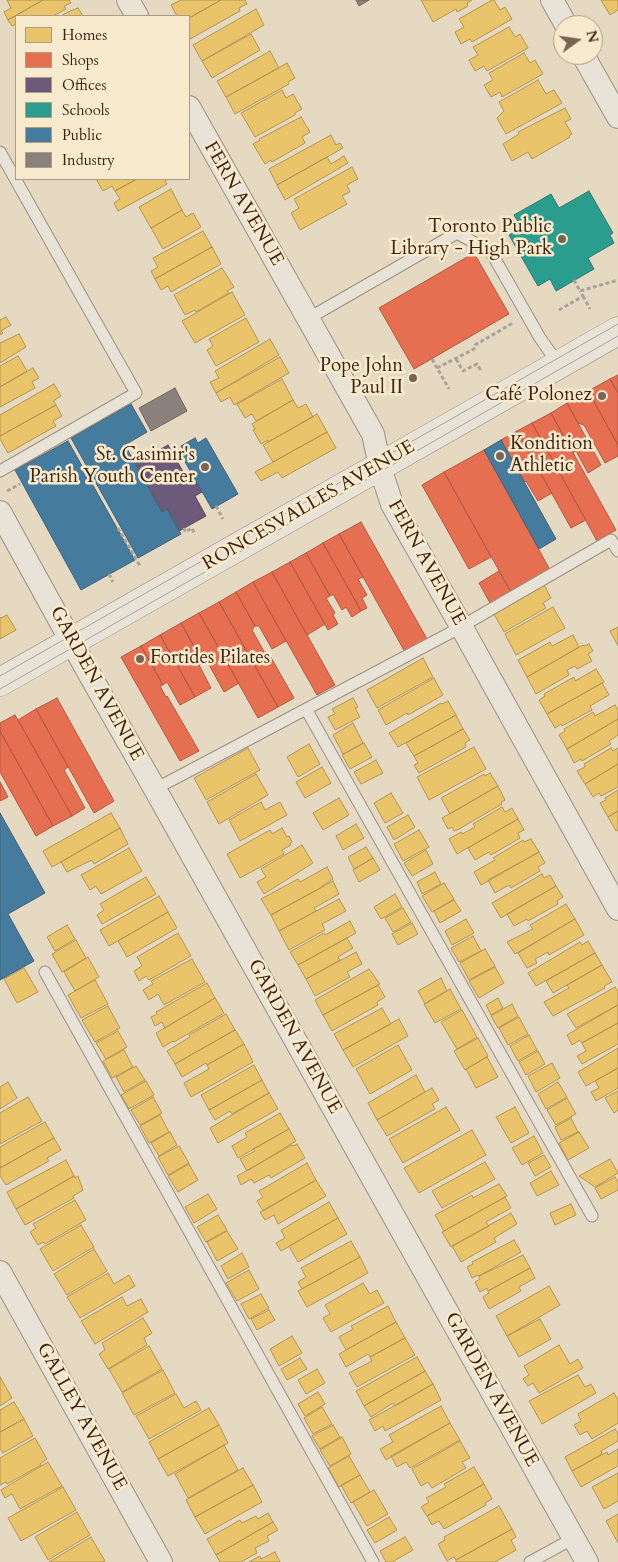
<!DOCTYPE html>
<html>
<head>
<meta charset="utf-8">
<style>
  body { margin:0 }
  #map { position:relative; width:618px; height:1562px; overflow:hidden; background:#e5d9c1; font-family:Cardo,serif }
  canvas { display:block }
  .legend { position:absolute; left:15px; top:15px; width:175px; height:165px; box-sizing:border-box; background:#f8eacd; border:1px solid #ae9b84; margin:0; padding:6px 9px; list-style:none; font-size:15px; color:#402417 }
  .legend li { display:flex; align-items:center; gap:10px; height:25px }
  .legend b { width:25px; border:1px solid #ae9b84 }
  .north { position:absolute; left:553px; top:15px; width:50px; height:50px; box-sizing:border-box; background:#f8eacd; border:1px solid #ae9b84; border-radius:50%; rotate:76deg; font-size:14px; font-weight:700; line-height:20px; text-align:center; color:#402417 }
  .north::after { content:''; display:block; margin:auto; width:18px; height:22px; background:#7a6352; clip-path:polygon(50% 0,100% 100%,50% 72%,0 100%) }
</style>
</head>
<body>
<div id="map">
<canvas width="618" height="1562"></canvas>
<ul class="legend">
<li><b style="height:14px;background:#e9c46a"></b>Homes</li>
<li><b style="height:14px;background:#e76f51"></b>Shops</li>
<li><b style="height:14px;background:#6d597a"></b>Offices</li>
<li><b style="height:14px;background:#2a9d8f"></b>Schools</li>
<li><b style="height:14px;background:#457b9d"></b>Public</li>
<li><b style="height:14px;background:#8a817c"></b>Industry</li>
</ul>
<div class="north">N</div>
</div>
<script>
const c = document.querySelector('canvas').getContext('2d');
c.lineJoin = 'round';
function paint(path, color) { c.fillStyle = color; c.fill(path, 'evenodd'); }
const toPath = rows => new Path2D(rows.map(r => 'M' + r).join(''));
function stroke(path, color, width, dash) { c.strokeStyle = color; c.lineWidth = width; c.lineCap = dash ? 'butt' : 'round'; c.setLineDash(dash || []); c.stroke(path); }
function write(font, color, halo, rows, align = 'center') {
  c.font = font + ' Cardo,serif'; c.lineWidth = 5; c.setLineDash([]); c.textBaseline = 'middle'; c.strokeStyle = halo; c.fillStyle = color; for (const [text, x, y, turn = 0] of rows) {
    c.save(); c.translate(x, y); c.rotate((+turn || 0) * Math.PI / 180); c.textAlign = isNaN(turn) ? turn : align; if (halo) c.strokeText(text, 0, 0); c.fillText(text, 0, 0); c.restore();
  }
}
const homes = toPath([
  [7,0,43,0,8,20,4,12,11,8,7,0],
  [43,0,69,0,71,3,64,6,66,9,53,16,16,16,16,24,12,26,8,20,43,0],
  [181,0,221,0,189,18,189,16,177,16,171,5,181,0],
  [221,0,245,0,247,4,239,8,240,11,190,39,189,37,189,18,221,0],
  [421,0,472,0,467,3,468,6,457,12,456,9,433,22,421,0],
  [492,0,494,0,500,10,505,7,512,19,472,42,470,39,461,44,455,32,464,27,459,19,492,0],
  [601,0,618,0,618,10,610,15,601,0],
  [78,8,83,16,61,16,70,11,78,8],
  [256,9,264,25,202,61,193,45,256,9],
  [509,27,515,37,520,34,528,48,487,71,484,66,475,71,469,60,478,55,473,47,509,27],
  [251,34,260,50,212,78,202,61,251,34],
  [270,51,279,68,226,97,217,81,270,51],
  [524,53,530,63,535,60,543,74,502,97,500,92,491,97,484,85,493,80,489,73,524,53],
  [287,63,295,78,288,82,289,84,235,114,226,97,287,63],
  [538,80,546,94,554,90,562,103,506,134,497,118,504,111,499,102,538,80],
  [282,90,286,98,293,94,302,109,295,113,295,115,255,137,241,113,282,90],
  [565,108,571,119,565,122,572,134,569,136,570,137,532,159,528,152,512,161,503,144,519,134,518,132,565,108],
  [301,117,310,132,302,137,305,143,272,162,271,160,265,164,253,144,260,140,259,139,301,117],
  [331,135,336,145,340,143,343,148,277,185,269,169,331,135],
  [344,156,348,163,285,200,277,185,327,157,331,164,344,156],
  [352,167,358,179,347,185,350,192,342,196,347,204,300,230,291,213,299,208,294,199,352,167],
  [96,179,137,179,115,191,112,186,103,191,96,179],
  [137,179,169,179,165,181,167,184,118,211,114,203,120,199,115,191,137,179],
  [171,189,182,210,151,228,139,207,171,189],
  [182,210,186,217,193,213,201,227,163,249,151,228,182,210],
  [203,231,212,247,155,279,151,271,158,267,153,258,203,231],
  [212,247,221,264,171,292,168,286,161,290,155,279,212,247],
  [222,268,234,287,227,291,229,293,196,312,195,310,185,315,174,295,222,268],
  [232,292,245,315,195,343,182,321,232,292],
  [6,317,11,325,1,331,3,333,0,335,0,320,6,317],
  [246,318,259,342,216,366,207,350,213,346,209,339,246,318],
  [19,334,26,347,0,363,0,343,19,334],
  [270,339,279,355,216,393,210,382,219,378,215,371,270,339],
  [18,356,27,371,0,387,0,366,18,356],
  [280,357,289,373,234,405,230,397,221,402,216,393,280,357],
  [33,368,39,378,32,382,35,388,0,407,0,387,33,368],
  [282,379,293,400,256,421,252,414,245,418,237,404,282,379],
  [54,384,61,396,53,401,56,405,0,436,0,415,54,384],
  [293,400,298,408,306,404,313,417,268,442,268,440,261,444,253,430,255,429,252,424,293,400],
  [56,405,62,416,53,421,56,426,8,453,0,439,0,436,56,405],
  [317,414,327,432,273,462,263,445,317,414],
  [327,432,336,448,282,478,278,472,261,481,255,472,327,432],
  [544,585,551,598,543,603,546,608,504,632,494,614,544,585],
  [553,607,565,628,516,655,505,634,553,607],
  [7,615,16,630,0,639,0,617,1,618,7,615],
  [618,627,618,646,610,631,618,627],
  [573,635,579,647,527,677,518,660,550,642,552,646,573,635],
  [589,644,593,651,588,654,592,661,577,669,575,666,567,670,569,675,536,694,527,677,583,645,584,646,589,644],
  [423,658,433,677,377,708,367,690,423,658],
  [596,669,604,682,547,714,539,700,545,696,544,694,574,677,575,681,596,669],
  [434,678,443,695,408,715,407,713,386,725,378,710,434,678],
  [602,683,609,695,590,706,592,710,562,726,561,724,555,728,547,714,602,683],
  [353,698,358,707,355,708,360,717,335,730,328,717,335,714,332,709,353,698],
  [448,701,456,715,398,747,389,733,441,703,442,704,448,701],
  [615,705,618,710,618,719,567,749,559,735,565,731,564,729,593,712,595,716,615,705],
  [456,715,463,729,414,756,406,743,456,715],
  [618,719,618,735,609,741,611,744,582,761,581,759,574,763,567,749,618,719],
  [353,723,363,743,343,754,333,735,353,723],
  [463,729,470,740,465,743,466,747,419,773,414,765,418,763,414,756,463,729],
  [364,743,372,757,350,769,342,755,364,743],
  [309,744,320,764,298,777,287,757,309,744],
  [474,747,486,769,429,800,417,777,474,747],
  [248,748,260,770,206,800,194,778,248,748],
  [611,748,613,751,618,748,618,764,585,784,577,771,585,767,584,764,611,748],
  [376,760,383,773,361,784,354,772,376,760],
  [618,764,618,787,601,796,599,793,593,797,585,784,618,764],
  [322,767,331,783,305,798,296,782,322,767],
  [490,773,498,786,450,814,441,798,484,774,485,776,490,773],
  [256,774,268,795,219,824,207,802,256,774],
  [498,786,505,800,501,802,502,804,459,829,454,831,452,827,448,829,442,818,498,786],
  [618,790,618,811,608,817,600,803,606,800,605,798,618,790],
  [391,793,403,813,385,823,374,803,391,793],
  [339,798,349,815,323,830,313,813,339,798],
  [261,802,265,810,280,802,287,815,240,841,229,820,261,802],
  [502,807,505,812,512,808,518,819,457,854,449,839,461,832,462,834,475,827,473,824,502,807],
  [618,811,618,830,616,831,608,817,618,811],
  [111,813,120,828,52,867,43,851,111,813],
  [408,815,415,827,394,840,387,827,408,815],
  [518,819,524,830,518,833,520,838,491,855,489,852,475,860,468,848,518,819],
  [356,824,364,838,343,850,336,836,356,824],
  [120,828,128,844,94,864,92,860,67,872,61,862,120,828],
  [282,828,287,837,289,836,292,842,290,843,291,845,282,850,284,854,240,878,227,854,270,830,272,834,282,828],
  [419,830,429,847,403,861,394,844,419,830],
  [531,839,539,852,481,885,474,872,495,860,493,858,523,840,524,842,531,839],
  [302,845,313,863,264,894,257,882,266,877,261,869,302,845],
  [366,847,373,858,354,869,348,857,366,847],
  [129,848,142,871,101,894,96,886,90,890,81,875,129,848],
  [426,850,433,864,412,876,404,863,426,850],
  [539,852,545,863,538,867,540,871,511,888,509,885,495,893,488,880,539,852],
  [373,858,380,870,359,882,353,870,373,858],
  [327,867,333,879,322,886,322,887,271,915,261,899,298,879,300,882,327,867],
  [435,872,441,884,422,894,417,882,435,872],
  [542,874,544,878,550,875,556,886,501,918,492,903,542,874],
  [146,877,156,894,102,924,97,915,104,910,100,904,146,877],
  [333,881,339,894,314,908,316,911,279,931,271,915,333,881],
  [444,883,454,899,432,912,422,896,444,883],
  [556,886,563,897,557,901,558,904,528,921,527,919,514,926,507,914,556,886],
  [395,894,402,907,381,919,374,907,395,894],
  [159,896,168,912,109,946,100,930,159,896],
  [339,899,346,911,322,924,325,930,289,950,279,931,339,899],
  [454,900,461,911,440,923,434,911,454,900],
  [566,904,575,919,515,954,507,942,533,929,530,925,566,904],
  [403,908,411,922,393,932,385,918,403,908],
  [168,912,177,928,127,957,118,941,168,912],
  [466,919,474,933,452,945,445,931,466,919],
  [575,919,584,935,549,955,548,952,535,959,537,963,527,968,518,953,575,919],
  [350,921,356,933,298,965,290,952,324,933,325,935,350,921],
  [412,923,418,934,398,945,392,934,412,923],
  [67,925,75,939,55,951,47,937,67,925],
  [178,933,191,956,149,980,146,976,139,981,134,971,142,966,137,957,178,933],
  [473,936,481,951,459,962,451,948,473,936],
  [347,938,353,948,338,957,340,960,306,979,298,965,347,938],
  [76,940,86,958,62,972,52,954,76,940],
  [588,941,595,953,536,986,528,973,580,942,582,945,588,941],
  [485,949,495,966,469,980,460,963,485,949],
  [356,952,362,964,347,972,350,977,315,996,306,979,356,952],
  [595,953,602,965,553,993,546,981,595,953],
  [88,957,99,977,75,991,64,972,88,957],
  [192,959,205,982,164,1005,158,994,149,1000,143,990,153,984,151,981,192,959],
  [602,965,612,982,604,986,605,988,553,1016,544,1002,569,988,567,985,602,965],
  [495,967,504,983,479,998,469,981,495,967],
  [24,968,38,992,17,1003,4,979,24,968],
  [369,969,380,984,323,1015,315,1000,369,969],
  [441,978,447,991,425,1004,418,991,441,978],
  [95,980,108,1004,81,1018,68,995,95,980],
  [207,983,215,998,165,1028,162,1022,155,1026,151,1017,157,1014,156,1012,207,983],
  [378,985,385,997,377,1002,378,1005,332,1031,323,1015,378,985],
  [615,987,618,992,618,1005,576,1028,567,1014,615,987],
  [450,989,461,1009,435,1023,424,1004,450,989],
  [215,998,224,1013,174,1042,173,1041,163,1047,156,1033,215,998],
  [498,998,503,1008,491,1015,486,1005,498,998],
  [512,1004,518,1016,498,1028,491,1016,512,1004],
  [618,1005,618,1023,582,1043,580,1040,572,1045,567,1035,618,1005],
  [108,1006,120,1028,95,1042,82,1020,108,1006],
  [382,1008,391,1024,343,1050,334,1034,382,1008],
  [462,1010,477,1037,457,1049,441,1022,462,1010],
  [226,1014,235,1030,175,1064,167,1051,190,1037,189,1035,226,1014],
  [519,1017,528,1034,508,1045,499,1028,519,1017],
  [399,1019,408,1036,353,1067,343,1050,399,1019],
  [618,1023,618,1044,582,1064,577,1056,586,1051,582,1043,618,1023],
  [235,1030,244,1044,207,1065,206,1063,182,1077,175,1064,235,1030],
  [118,1031,127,1047,106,1059,96,1043,118,1031],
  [529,1035,537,1050,518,1061,510,1046,529,1035],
  [478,1038,488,1056,465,1070,454,1051,478,1038],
  [244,1044,253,1062,191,1097,184,1083,209,1069,207,1065,244,1044],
  [398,1045,412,1070,370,1094,356,1069,398,1045],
  [618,1048,618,1068,586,1086,578,1072,618,1048],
  [124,1050,133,1067,112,1078,103,1061,124,1050],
  [538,1051,545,1064,526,1075,519,1062,538,1051],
  [487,1057,498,1077,476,1088,466,1069,487,1057],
  [552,1063,560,1078,536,1092,528,1076,552,1063],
  [254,1065,262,1080,209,1110,201,1095,254,1065],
  [136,1066,145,1080,124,1092,116,1077,136,1066],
  [618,1068,618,1088,596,1101,591,1092,599,1088,595,1081,618,1068],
  [416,1075,425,1092,377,1120,368,1103,416,1075],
  [262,1080,269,1093,232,1114,230,1111,215,1120,209,1110,262,1080],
  [146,1081,154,1095,129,1109,121,1095,146,1081],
  [8,1082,17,1098,0,1109,0,1087,8,1082],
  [558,1082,567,1097,546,1109,538,1094,558,1082],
  [432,1088,439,1100,432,1104,435,1109,387,1136,377,1120,432,1088],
  [618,1091,618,1110,614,1113,605,1098,618,1091],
  [269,1093,278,1109,218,1143,210,1128,269,1093],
  [28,1097,42,1121,0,1144,0,1113,28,1097],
  [153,1097,162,1113,140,1125,131,1110,153,1097],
  [567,1098,576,1114,556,1125,547,1110,567,1098],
  [446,1107,460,1130,403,1163,389,1139,446,1107],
  [515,1107,529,1133,511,1143,496,1117,515,1107],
  [280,1113,289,1129,238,1158,232,1146,247,1137,245,1133,280,1113],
  [160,1115,169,1132,149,1143,140,1126,160,1115],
  [571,1118,578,1132,561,1140,555,1127,571,1118],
  [45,1122,54,1138,0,1168,0,1147,45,1122],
  [289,1129,296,1141,247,1171,240,1159,255,1151,253,1149,289,1129],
  [472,1130,486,1155,419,1193,404,1168,472,1130],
  [170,1132,177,1145,159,1156,151,1143,170,1132],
  [579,1132,589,1148,568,1160,559,1143,579,1132],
  [534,1136,543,1153,522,1165,512,1148,534,1136],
  [54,1138,61,1150,47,1158,49,1161,6,1185,0,1176,0,1168,54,1138],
  [297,1144,305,1158,271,1178,269,1175,254,1183,251,1179,241,1185,237,1176,292,1145,293,1146,297,1144],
  [179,1146,189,1163,168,1175,158,1157,179,1146],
  [544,1155,551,1167,535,1176,528,1163,544,1155],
  [610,1159,618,1173,595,1187,579,1176,610,1159],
  [66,1160,74,1176,16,1209,7,1192,66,1160],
  [485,1162,495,1179,442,1208,432,1191,485,1162],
  [307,1163,316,1180,263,1211,257,1201,263,1197,259,1191,307,1163],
  [189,1164,198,1180,178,1192,168,1176,189,1164],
  [551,1171,559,1185,537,1196,530,1183,551,1171],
  [74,1176,75,1178,78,1176,83,1190,73,1196,74,1198,25,1225,16,1209,74,1176],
  [615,1177,618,1182,618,1190,601,1199,595,1188,615,1177],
  [316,1180,326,1196,278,1224,274,1215,265,1220,260,1212,316,1180],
  [499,1184,507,1196,444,1231,435,1215,472,1195,473,1198,499,1184],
  [208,1194,217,1209,194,1223,185,1207,208,1194],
  [505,1197,511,1208,486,1222,489,1226,451,1247,442,1232,505,1197],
  [75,1200,86,1220,45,1244,43,1242,38,1245,30,1232,36,1228,33,1224,75,1200],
  [329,1202,338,1218,281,1251,276,1243,285,1238,281,1230,329,1202],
  [571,1204,576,1215,555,1225,550,1213,571,1204],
  [511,1213,517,1224,494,1238,496,1242,461,1262,452,1246,511,1213],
  [218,1215,227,1230,206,1242,197,1227,218,1215],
  [338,1218,347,1234,298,1262,289,1246,338,1218],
  [81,1225,94,1247,53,1271,40,1249,81,1225],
  [227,1231,238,1249,217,1261,207,1242,227,1231],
  [514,1240,521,1252,479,1276,478,1275,472,1278,467,1267,473,1264,472,1262,514,1240],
  [351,1241,360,1257,302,1289,298,1282,306,1277,301,1268,351,1241],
  [94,1249,107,1271,67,1295,54,1274,94,1249],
  [242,1253,249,1267,228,1279,221,1266,242,1253],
  [523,1255,530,1268,488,1291,487,1288,480,1292,475,1282,480,1279,479,1276,523,1255],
  [360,1257,368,1273,307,1307,298,1291,360,1257],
  [530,1268,535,1278,519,1287,521,1291,489,1309,483,1297,489,1293,488,1291,530,1268],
  [249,1270,259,1289,237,1301,226,1283,249,1270],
  [108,1273,114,1284,129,1275,135,1286,80,1318,67,1297,108,1273],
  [363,1283,370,1294,377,1290,384,1303,331,1332,323,1318,330,1314,325,1305,363,1283],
  [549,1286,560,1305,507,1336,496,1316,549,1286],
  [261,1294,269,1308,249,1319,241,1304,261,1294],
  [122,1297,127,1306,141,1299,148,1312,95,1344,81,1321,122,1297],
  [388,1306,396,1322,346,1350,339,1337,353,1329,351,1326,388,1306],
  [269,1310,275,1320,257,1330,251,1319,269,1310],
  [143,1318,152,1333,144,1338,147,1345,108,1369,99,1354,105,1350,102,1343,143,1318],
  [540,1319,551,1339,519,1357,507,1336,540,1319],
  [396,1322,405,1338,370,1357,368,1354,346,1367,339,1354,396,1322],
  [292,1336,302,1353,279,1366,270,1349,292,1336],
  [405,1338,415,1355,357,1387,349,1373,372,1361,370,1357,405,1338],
  [559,1345,570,1364,578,1359,583,1368,539,1393,533,1383,528,1386,523,1379,529,1375,524,1366,559,1345],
  [149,1346,162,1369,122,1392,109,1369,149,1346],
  [417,1357,425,1371,364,1406,356,1391,417,1357],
  [300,1358,307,1369,287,1380,281,1369,300,1358],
  [317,1369,325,1383,306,1394,298,1380,317,1369],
  [163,1370,175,1393,134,1415,122,1393,163,1370],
  [425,1371,433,1384,395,1406,393,1403,371,1417,364,1406,425,1371],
  [578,1375,585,1387,591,1384,596,1393,542,1424,529,1401,578,1375],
  [0,1377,12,1398,0,1406,0,1377],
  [433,1384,441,1400,385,1431,383,1426,375,1431,369,1420,433,1384],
  [318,1392,325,1404,305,1416,298,1404,318,1392],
  [614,1393,618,1400,618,1423,592,1439,587,1431,580,1435,574,1425,581,1421,578,1414,614,1393],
  [176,1394,184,1408,196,1401,201,1410,149,1439,136,1416,176,1394],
  [14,1402,24,1419,0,1432,0,1410,14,1402],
  [441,1406,450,1423,386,1460,380,1449,393,1442,389,1435,441,1406],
  [322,1407,332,1424,313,1434,304,1418,322,1407],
  [209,1408,219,1425,158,1459,149,1442,209,1408],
  [24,1419,33,1436,3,1453,0,1449,0,1432,24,1419],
  [450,1423,460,1440,410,1468,406,1462,397,1467,391,1456,450,1423],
  [219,1425,228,1443,168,1476,158,1459,219,1425],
  [333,1425,340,1437,320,1449,312,1436,333,1425],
  [615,1429,618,1434,618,1441,601,1451,602,1454,572,1471,565,1457,615,1429],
  [342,1437,351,1454,330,1466,320,1450,342,1437],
  [35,1438,47,1459,40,1464,41,1465,7,1484,6,1482,0,1485,0,1458,35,1438],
  [460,1441,470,1458,462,1462,466,1468,432,1488,428,1482,421,1486,412,1469,460,1441],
  [224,1445,238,1470,188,1498,175,1474,224,1445],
  [618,1449,618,1466,581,1487,572,1471,607,1452,608,1455,618,1449],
  [349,1456,360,1475,339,1487,328,1468,349,1456],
  [48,1462,62,1486,20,1509,12,1494,5,1498,1,1490,48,1462],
  [474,1467,484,1484,427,1516,421,1507,429,1502,426,1498,446,1487,444,1484,474,1467],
  [243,1468,253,1485,195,1517,186,1500,243,1468],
  [618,1473,618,1501,604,1509,592,1487,618,1473],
  [360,1475,370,1492,351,1503,341,1485,360,1475],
  [484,1484,492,1499,485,1503,486,1505,444,1529,439,1521,432,1525,427,1516,484,1484],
  [253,1485,262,1502,205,1534,195,1517,253,1485],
  [63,1487,76,1510,21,1541,8,1518,63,1487],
  [374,1490,388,1514,367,1526,353,1502,374,1490],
  [499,1506,512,1529,456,1560,454,1557,447,1561,438,1544,445,1540,444,1537,499,1506],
  [77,1512,90,1535,48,1560,35,1537,77,1512],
  [268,1513,273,1522,216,1555,207,1539,240,1520,242,1523,256,1516,258,1519,268,1513],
  [618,1514,618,1543,606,1521,618,1514],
  [389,1517,397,1530,375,1543,367,1530,389,1517],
  [273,1522,278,1530,267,1536,269,1541,255,1548,257,1553,241,1562,220,1562,216,1555,273,1522],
  [512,1529,516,1537,511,1540,516,1550,495,1562,456,1562,456,1560,512,1529],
  [91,1537,105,1561,102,1562,49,1562,91,1537],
  [405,1537,413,1550,392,1562,386,1562,380,1551,405,1537],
  [275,1552,280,1562,249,1562,260,1556,261,1559,275,1552]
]);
const shops = toPath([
  [474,253,509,314,414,369,379,308,474,253],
  [618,375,618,393,610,379,618,375],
  [610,379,618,393,618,445,588,391,610,379],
  [588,391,618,445,618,456,605,463,584,425,578,423,567,403,588,391],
  [567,403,601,465,588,473,576,451,573,453,551,413,567,403],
  [551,413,616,530,597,541,532,423,551,413],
  [532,423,586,520,571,528,517,431,532,423],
  [517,431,552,493,538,501,526,481,524,482,501,440,517,431],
  [484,450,550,570,511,592,444,472,484,450],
  [444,472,491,557,469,569,422,485,444,472],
  [361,522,427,639,405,652,339,534,361,522],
  [339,534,363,577,358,579,367,595,362,598,367,608,361,611,323,543,339,534],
  [323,543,361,611,352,617,346,607,342,610,333,594,330,596,306,553,323,543],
  [306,553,330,596,326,598,335,613,333,615,338,624,328,630,290,562,306,553],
  [290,562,325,624,307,635,272,572,290,562],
  [499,571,511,592,490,603,479,583,499,571],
  [272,572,335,685,317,695,253,582,272,572],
  [253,582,286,641,272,649,259,626,255,626,236,592,253,582],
  [236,592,255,626,252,630,266,655,269,654,294,698,278,707,219,602,236,592],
  [219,602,278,707,258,718,199,613,219,602],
  [199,613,239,683,224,692,207,661,203,663,181,623,199,613],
  [181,623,203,663,199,665,211,688,195,697,160,635,181,623],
  [160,635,195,697,180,705,167,682,163,685,141,646,160,635],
  [141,646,163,685,160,686,166,697,167,696,199,751,180,761,121,657,141,646],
  [57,698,114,801,94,813,36,709,57,698],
  [36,709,68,767,64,770,85,808,72,816,18,720,36,709],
  [15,715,72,816,53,826,0,731,0,723,15,715],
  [0,731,53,826,36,836,0,772,0,731],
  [0,782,8,797,0,801,0,782]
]);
const offices = toPath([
  [168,445,190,484,196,481,202,492,195,496,206,516,179,531,167,509,162,512,135,464,168,445]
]);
const schools = toPath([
  [589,191,613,233,610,235,614,243,588,258,594,269,556,291,550,279,538,286,509,235,522,228,514,215,551,194,559,208,589,191]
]);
const public = toPath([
  [131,404,147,432,125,445,162,512,167,509,181,534,138,558,71,438,131,404],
  [195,438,198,443,206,438,238,494,212,509,180,453,184,451,181,446,195,438],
  [501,440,556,539,539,549,484,450,501,440],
  [68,441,135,560,81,590,15,470,68,441],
  [0,813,45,893,8,914,34,961,0,980,0,813]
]);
const industry = toPath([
  [356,0,369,0,359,6,356,0],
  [175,388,187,411,151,431,139,408,175,388]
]);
const path = toPath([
  [574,280,580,291,618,280],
  [583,296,590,309],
  [559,310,583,296,580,291],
  [432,359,449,389],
  [456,359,463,371,477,364,481,371],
  [437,368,474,349,475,345,513,323],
  [7,491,20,484],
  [216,506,223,519],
  [118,528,140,566],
  [184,528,185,532,192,528,195,535],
  [109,574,113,582]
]);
const service = toPath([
  [0,152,136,393,0,471],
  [309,318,457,233,491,252,540,338,559,365],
  [306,709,592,1216],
  [155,789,450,633,611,540,618,551],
  [45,972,373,1562],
  [530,1562,574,1538]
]);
const minor = toPath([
  [128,0,137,16],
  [552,0,566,25],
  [583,55,618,117],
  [189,107,373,434,381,471,392,504,461,626,618,909],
  [0,512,87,670,155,789,587,1562],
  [0,1272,161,1562]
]);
const tertiary = toPath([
  [0,682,618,331]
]);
const tram = toPath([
  [0,676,618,324],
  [0,689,618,336]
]);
const markers = [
  [562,239,5,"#7a6352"],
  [413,378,5,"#7a6352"],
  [602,396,5,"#7a6352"],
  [500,456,5,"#7a6352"],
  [205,467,5,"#7a6352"],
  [140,659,5,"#7a6352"]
];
const streetNames = [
  ["FERN AVENUE",243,204,60],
  ["RONCESVALLES AVENUE",309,506,-30],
  ["FERN AVENUE",426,563,61],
  ["GARDEN AVENUE",96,684,61],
  ["GARDEN AVENUE",294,1037,61],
  ["GARDEN AVENUE",491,1390,61],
  ["GALLEY AVENUE",81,1417,61]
];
const poiNames = [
  ["Toronto Public",552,228],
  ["Library - High Park",552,250],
  ["Pope John",403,367],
  ["Paul II",403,389],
  ["Café Polonez",592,396],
  ["Kondition",510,445,"left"],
  ["Athletic",510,467,"left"],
  ["St. Casimir's",195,456],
  ["Parish Youth Center",195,478],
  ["Fortides Pilates",150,659,"left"]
];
paint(homes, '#e9c46a');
stroke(homes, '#b69451', 1);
paint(shops, '#e76f51');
stroke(shops, '#b55840', 1);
paint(offices, '#6d597a');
stroke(offices, '#60495c', 1);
paint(schools, '#2a9d8f');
stroke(schools, '#31796b', 1);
paint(public, '#457b9d');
stroke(public, '#446175', 1);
paint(industry, '#8a817c');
stroke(industry, '#74655e', 1);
stroke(service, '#9b9081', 13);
stroke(minor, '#9b9081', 24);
stroke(tertiary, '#9b9081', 29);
stroke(path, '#aaa399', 3, [4, 2.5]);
stroke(service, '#e9e3d7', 11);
stroke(minor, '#e9e3d7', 22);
stroke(tertiary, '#e9e3d7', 28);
stroke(tram, '#aaa399', 1);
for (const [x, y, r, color] of markers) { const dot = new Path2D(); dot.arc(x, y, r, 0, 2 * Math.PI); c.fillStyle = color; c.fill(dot); stroke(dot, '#f8eacd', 2); }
write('19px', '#402417', '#f8eacd', streetNames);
write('19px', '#402417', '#f8eacd', poiNames, 'right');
</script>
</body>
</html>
